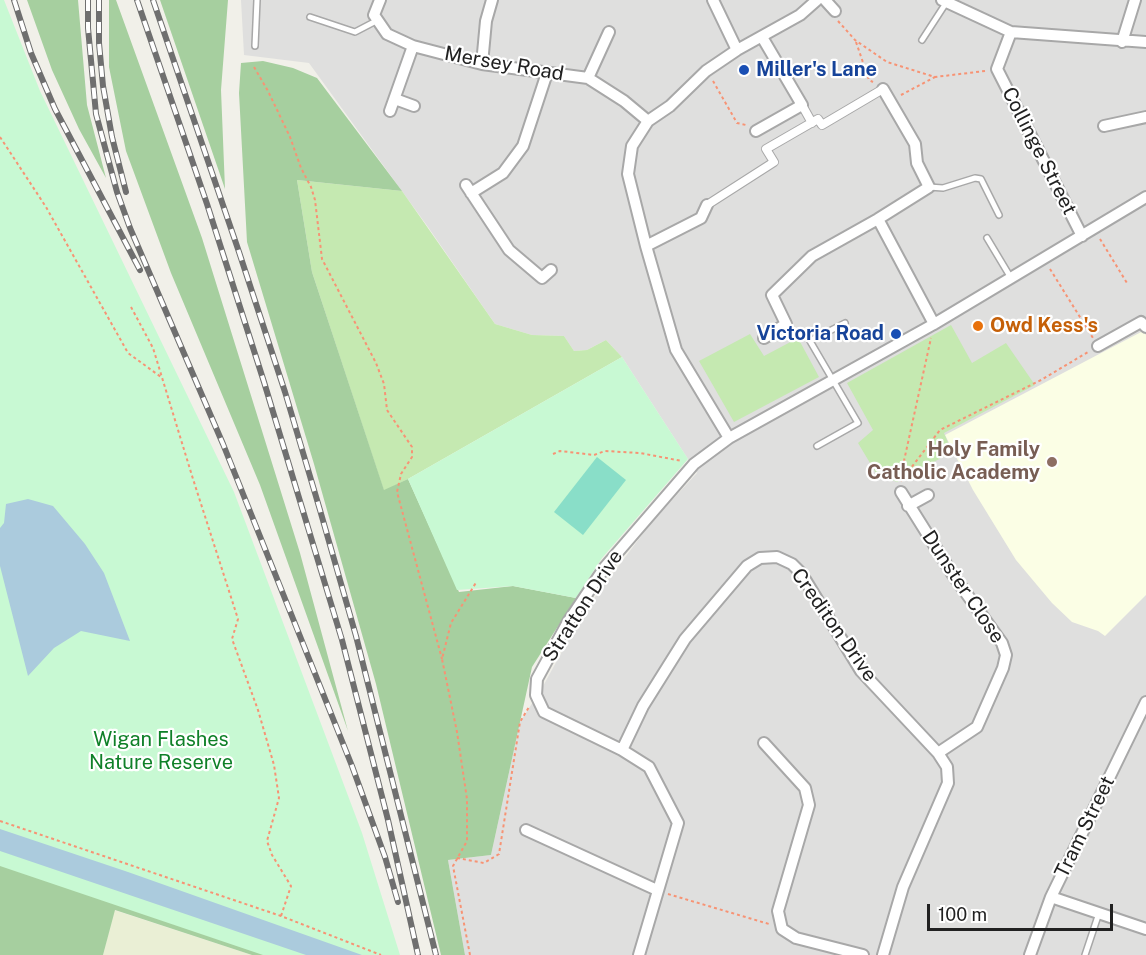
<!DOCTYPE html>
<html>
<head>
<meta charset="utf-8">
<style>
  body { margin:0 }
  #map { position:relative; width:1146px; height:955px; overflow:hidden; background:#f1f0e9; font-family:"Public Sans",sans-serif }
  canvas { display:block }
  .scale { position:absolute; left:927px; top:904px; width:186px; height:27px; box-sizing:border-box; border:3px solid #212121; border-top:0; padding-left:8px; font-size:18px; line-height:21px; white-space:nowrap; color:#212121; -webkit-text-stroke:4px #fff; paint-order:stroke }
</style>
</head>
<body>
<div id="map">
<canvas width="1146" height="955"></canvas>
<div class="scale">100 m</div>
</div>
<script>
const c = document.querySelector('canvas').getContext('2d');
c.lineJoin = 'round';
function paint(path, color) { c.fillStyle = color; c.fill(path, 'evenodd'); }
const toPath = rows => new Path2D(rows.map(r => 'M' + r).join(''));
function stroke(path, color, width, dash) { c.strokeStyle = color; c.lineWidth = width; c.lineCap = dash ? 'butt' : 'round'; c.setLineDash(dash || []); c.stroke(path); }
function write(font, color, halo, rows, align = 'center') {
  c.font = font + ' "Public Sans",sans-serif'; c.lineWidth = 4.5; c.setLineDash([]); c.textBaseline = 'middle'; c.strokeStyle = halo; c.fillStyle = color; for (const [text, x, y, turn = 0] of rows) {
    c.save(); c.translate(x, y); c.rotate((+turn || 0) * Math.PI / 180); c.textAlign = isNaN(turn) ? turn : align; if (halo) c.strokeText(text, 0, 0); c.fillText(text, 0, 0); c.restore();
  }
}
const residential = toPath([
  [241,0,1146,0,1146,955,465,955,448,860,491,855,520,722,542,688,583,613,651,523,697,473,622,357,606,340,587,350,574,351,564,336,532,335,495,324,428,227,309,63,244,55]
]);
const education = toPath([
  [1143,331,1146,335,1146,595,1105,636,1098,631,1072,622,1052,603,1016,560,973,490,945,435]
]);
const farmland = toPath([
  [114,910,252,955,103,955]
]);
const grass = toPath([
  [297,180,402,191,495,324,532,335,564,336,574,351,587,350,606,340,622,357,408,479,384,491,312,272],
  [951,325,972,363,1006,343,1035,385,944,433,952,452,897,482,876,473,858,443,873,430,847,383],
  [750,334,764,356,798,338,819,377,734,422,699,361]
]);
const forest = toPath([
  [27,0,78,0,87,105,106,178,79,129,52,70],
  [109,0,116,0,202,238,300,553,348,731,260,485,171,273,126,151,109,67],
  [160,0,228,0,221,90,225,189],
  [263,61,293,68,317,78,402,191,297,180,312,272,384,490,408,479,459,592,513,586,576,598,532,667,491,855,448,860,465,955,441,955,376,684,314,464,247,242,239,93,241,63],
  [0,852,306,955,252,955,115,910,103,955,0,955]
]);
const park = toPath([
  [0,0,4,0,40,91,234,492,362,833,400,955,263,955,0,866],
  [622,357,688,459,602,558,576,598,513,586,457,590,408,479]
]);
const pitch = toPath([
  [597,457,626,480,583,535,554,512]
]);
const water = toPath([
  [28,499,53,506,85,544,104,573,130,641,81,631,54,648,28,676,0,566,0,528,4,523,6,504],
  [0,829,128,872,362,955,306,955,0,851]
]);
const path = toPath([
  [838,21,855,40,887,62,935,77,985,71],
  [856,42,869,80,873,82],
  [254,67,268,91,290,137,301,168,311,187,315,200,322,259,376,363,384,384,387,410,412,447,412,457,401,474,397,492,442,659],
  [713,81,737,123,746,125],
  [901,95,935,77],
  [0,137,46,207,128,353,161,377],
  [1100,239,1127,283],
  [1050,269,1093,338],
  [131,307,153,348,193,479,238,619,232,639,258,710,274,765,279,798,267,841,272,855,291,886,281,916],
  [553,454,560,451,594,455,605,451,640,453,682,461],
  [900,479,931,338],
  [901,481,940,430,1041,380,1088,352],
  [0,821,281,916,381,955],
  [457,858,484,863,499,854,520,722,529,707],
  [668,894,769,924],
  [470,955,453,866,467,841,467,799,457,732,442,659,451,623,477,581]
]);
const service = toPath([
  [310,17,355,32,378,20],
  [922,40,946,3],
  [255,46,257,0],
  [929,187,943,188,975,178,981,179,999,215],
  [987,238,1011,278],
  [817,446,858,423,810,341,845,323],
  [1085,955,1099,913]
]);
const pedestrian = toPath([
  [802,105,812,123],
  [707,205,774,162,766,149,818,119,822,125,883,89]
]);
const minor = toPath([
  [380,0,374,15,387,34,413,46,482,64,588,78,624,101,648,121],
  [713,0,737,50],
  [825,0,835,11],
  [942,0,1011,32,1146,42],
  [1011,32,997,69,1082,236],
  [1122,42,1135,0],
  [482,64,486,21,492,0],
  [588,78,609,32],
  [395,99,414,106],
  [390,111,413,46],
  [1104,126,1146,117],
  [756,131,802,105,762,37],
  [466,185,509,250,542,278,551,270],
  [471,193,503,173,523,146,547,73],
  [878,219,934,324],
  [646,246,701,218,707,205],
  [764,338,786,324,772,295,812,256,878,219,929,187,917,163,915,144,883,89],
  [1098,346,1141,322,1146,327],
  [729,438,676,350,646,246,628,174,632,146,648,121,670,106,706,71,737,50,800,15,817,0],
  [901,492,953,575,1002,643,1006,655,1003,668,977,727,938,753],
  [908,506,928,495],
  [764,743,805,788,809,805,778,911,782,929,796,938,863,955],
  [622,750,643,706,685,639,747,566,760,558,777,557,792,564,801,573,861,671,938,753,947,767,948,783,903,887,883,955],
  [526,830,657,890],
  [1051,897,1146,929],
  [639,955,678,823,649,767,622,750,544,712,536,695,537,679,568,622,605,567,694,464,729,438,934,324,1146,197],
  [1030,955,1051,897,1146,702]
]);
const rail = toPath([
  [14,0,31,53,55,109,140,270],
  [88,0,88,28,96,114,117,192,130,228,223,444,352,766,385,857,398,902],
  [99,0,99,43,103,86,112,137,126,192],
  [137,0,207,204,264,382,342,640,388,820,418,955],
  [153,0,239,252,285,392,320,510,356,636,436,955]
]);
const markers = [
  [744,70,6,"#1a4fb4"],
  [978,326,6,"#e8710a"],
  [896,334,6,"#1a4fb4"],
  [1052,462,6,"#8d6e63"]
];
const streetNames = [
  ["Mersey Road",504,64,10],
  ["Collinge Street",1039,151,63],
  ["Dunster Close",963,587,56],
  ["Stratton Drive",583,606,-57],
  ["Crediton Drive",834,625,55],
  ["Tram Street",1085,827,-64]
];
const transitNames = [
  ["Miller's Lane",756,70],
  ["Victoria Road",884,334,"right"]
];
const foodNames = [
  ["Owd Kess's",990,326]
];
const educationNames = [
  ["Holy Family",1040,450],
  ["Catholic Academy",1040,473]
];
const parkNames = [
  ["Wigan Flashes",161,740],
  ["Nature Reserve",161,763]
];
paint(residential, '#dfdfde');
paint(education, '#fbfee5');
paint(farmland, '#eaefd5');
paint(grass, '#c5e9b1');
paint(forest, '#a6cf9f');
paint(park, '#c8f9d3');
paint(pitch, '#89dec8');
paint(water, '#abcbdd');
stroke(service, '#a8a8a8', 8);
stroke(pedestrian, '#a8a8a8', 10);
stroke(minor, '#a8a8a8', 14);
stroke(path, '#f79374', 2, [3, 3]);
stroke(service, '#fff', 5);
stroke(pedestrian, '#fff', 8);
stroke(minor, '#fff', 10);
stroke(rail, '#6f6f6f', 6);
stroke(rail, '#fff', 4, [11]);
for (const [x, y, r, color] of markers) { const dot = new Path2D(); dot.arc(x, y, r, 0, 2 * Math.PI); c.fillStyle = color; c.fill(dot); stroke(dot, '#fff', 2); }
write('20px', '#212121', '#fff', streetNames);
write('bold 20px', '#164399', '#fff', transitNames, 'left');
write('bold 20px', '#c56008', '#fff', foodNames, 'left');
write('bold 20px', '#785e54', '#fff', educationNames, 'right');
write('20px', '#0f8028', '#fff', parkNames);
</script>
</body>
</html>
